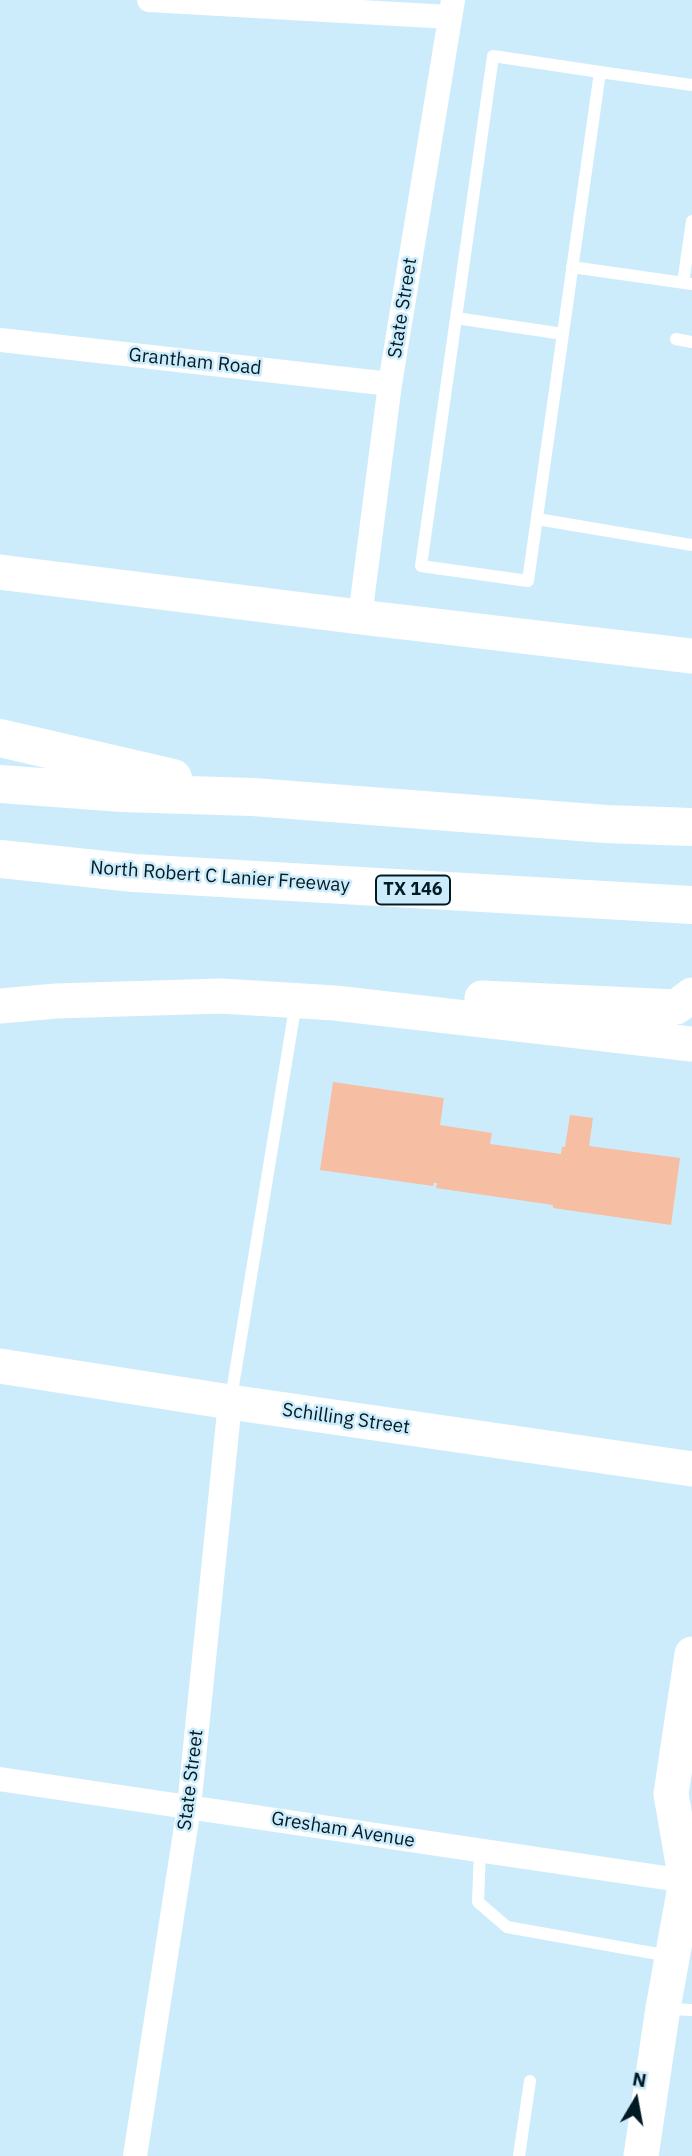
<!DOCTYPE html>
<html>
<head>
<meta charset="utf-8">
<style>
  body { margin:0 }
  #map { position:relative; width:692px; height:2156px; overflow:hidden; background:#cdecfb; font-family:"IBM Plex Sans",sans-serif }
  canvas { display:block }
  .north { position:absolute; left:601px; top:2065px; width:70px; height:70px; -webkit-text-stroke:5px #cdecfb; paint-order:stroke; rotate:10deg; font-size:19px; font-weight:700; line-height:28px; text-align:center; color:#011b25 }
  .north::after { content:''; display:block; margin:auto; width:24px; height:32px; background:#011b25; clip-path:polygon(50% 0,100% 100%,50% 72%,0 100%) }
</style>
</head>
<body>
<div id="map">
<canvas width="692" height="2156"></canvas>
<div class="north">N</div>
</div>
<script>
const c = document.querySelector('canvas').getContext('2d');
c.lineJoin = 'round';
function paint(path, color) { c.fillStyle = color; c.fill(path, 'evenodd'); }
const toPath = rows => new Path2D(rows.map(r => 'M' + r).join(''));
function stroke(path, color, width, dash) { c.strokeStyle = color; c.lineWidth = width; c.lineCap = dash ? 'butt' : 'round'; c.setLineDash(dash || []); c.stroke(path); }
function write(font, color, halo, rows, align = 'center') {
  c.font = font + ' "IBM Plex Sans",sans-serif'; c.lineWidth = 5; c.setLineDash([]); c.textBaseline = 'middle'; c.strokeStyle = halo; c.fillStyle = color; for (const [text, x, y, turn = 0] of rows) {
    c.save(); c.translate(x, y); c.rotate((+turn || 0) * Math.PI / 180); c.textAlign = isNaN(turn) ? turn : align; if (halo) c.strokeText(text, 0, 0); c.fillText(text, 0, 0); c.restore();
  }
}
const building = toPath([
  [333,1082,444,1098,440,1125,492,1133,490,1144,561,1154,562,1147,565,1147,570,1115,593,1118,589,1146,680,1158,671,1225,553,1208,553,1205,436,1188,437,1183,434,1183,433,1186,320,1170]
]);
const lane = toPath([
  [600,72,528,581,421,566,493,56,600,72,692,85],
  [572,267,692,284],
  [683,283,692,221],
  [456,318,563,334],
  [676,339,692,342],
  [537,519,692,545],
  [231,1398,296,1002],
  [480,1850,478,1902,507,1927,669,1956],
  [667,2009,692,2010],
  [519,2156,530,2081]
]);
const street = toPath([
  [149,0,450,17],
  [0,340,390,384],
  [360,617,390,384,453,0],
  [0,1779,686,1881],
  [135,2156,189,1807,230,1402]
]);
const secondary = toPath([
  [0,572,360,617,692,656],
  [482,998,676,1007,692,995],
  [0,1006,56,1001,221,996,335,1003,692,1044],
  [0,1366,230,1402,692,1469],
  [686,1881,671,1794,692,1654],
  [641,2156,663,2008,686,1881,692,1868]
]);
const highway = toPath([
  [0,738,173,778],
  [0,784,122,793,253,797,606,824,692,827],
  [0,859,134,873,692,905]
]);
const shields = [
  [413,890,74]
];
const shieldNames = [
  ["TX 146",413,890]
];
const streetNames = [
  ["State Street",403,308,-81],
  ["Grantham Road",195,362,6],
  ["North Robert C Lanier Freeway",220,877,4],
  ["Schilling Street",346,1419,8],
  ["State Street",191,1780,-83],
  ["Gresham Avenue",343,1830,9]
];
paint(building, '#f6bea2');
stroke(lane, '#fff', 12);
stroke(street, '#fff', 24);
stroke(secondary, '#fff', 35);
stroke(highway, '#fff', 38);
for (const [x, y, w] of shields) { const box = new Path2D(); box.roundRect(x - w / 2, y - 14.5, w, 29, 5); c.fillStyle = '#cdecfb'; c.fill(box); stroke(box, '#011b25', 2); }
write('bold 18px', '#011b25', null, shieldNames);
write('19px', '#011b25', '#cdecfb', streetNames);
</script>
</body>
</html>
